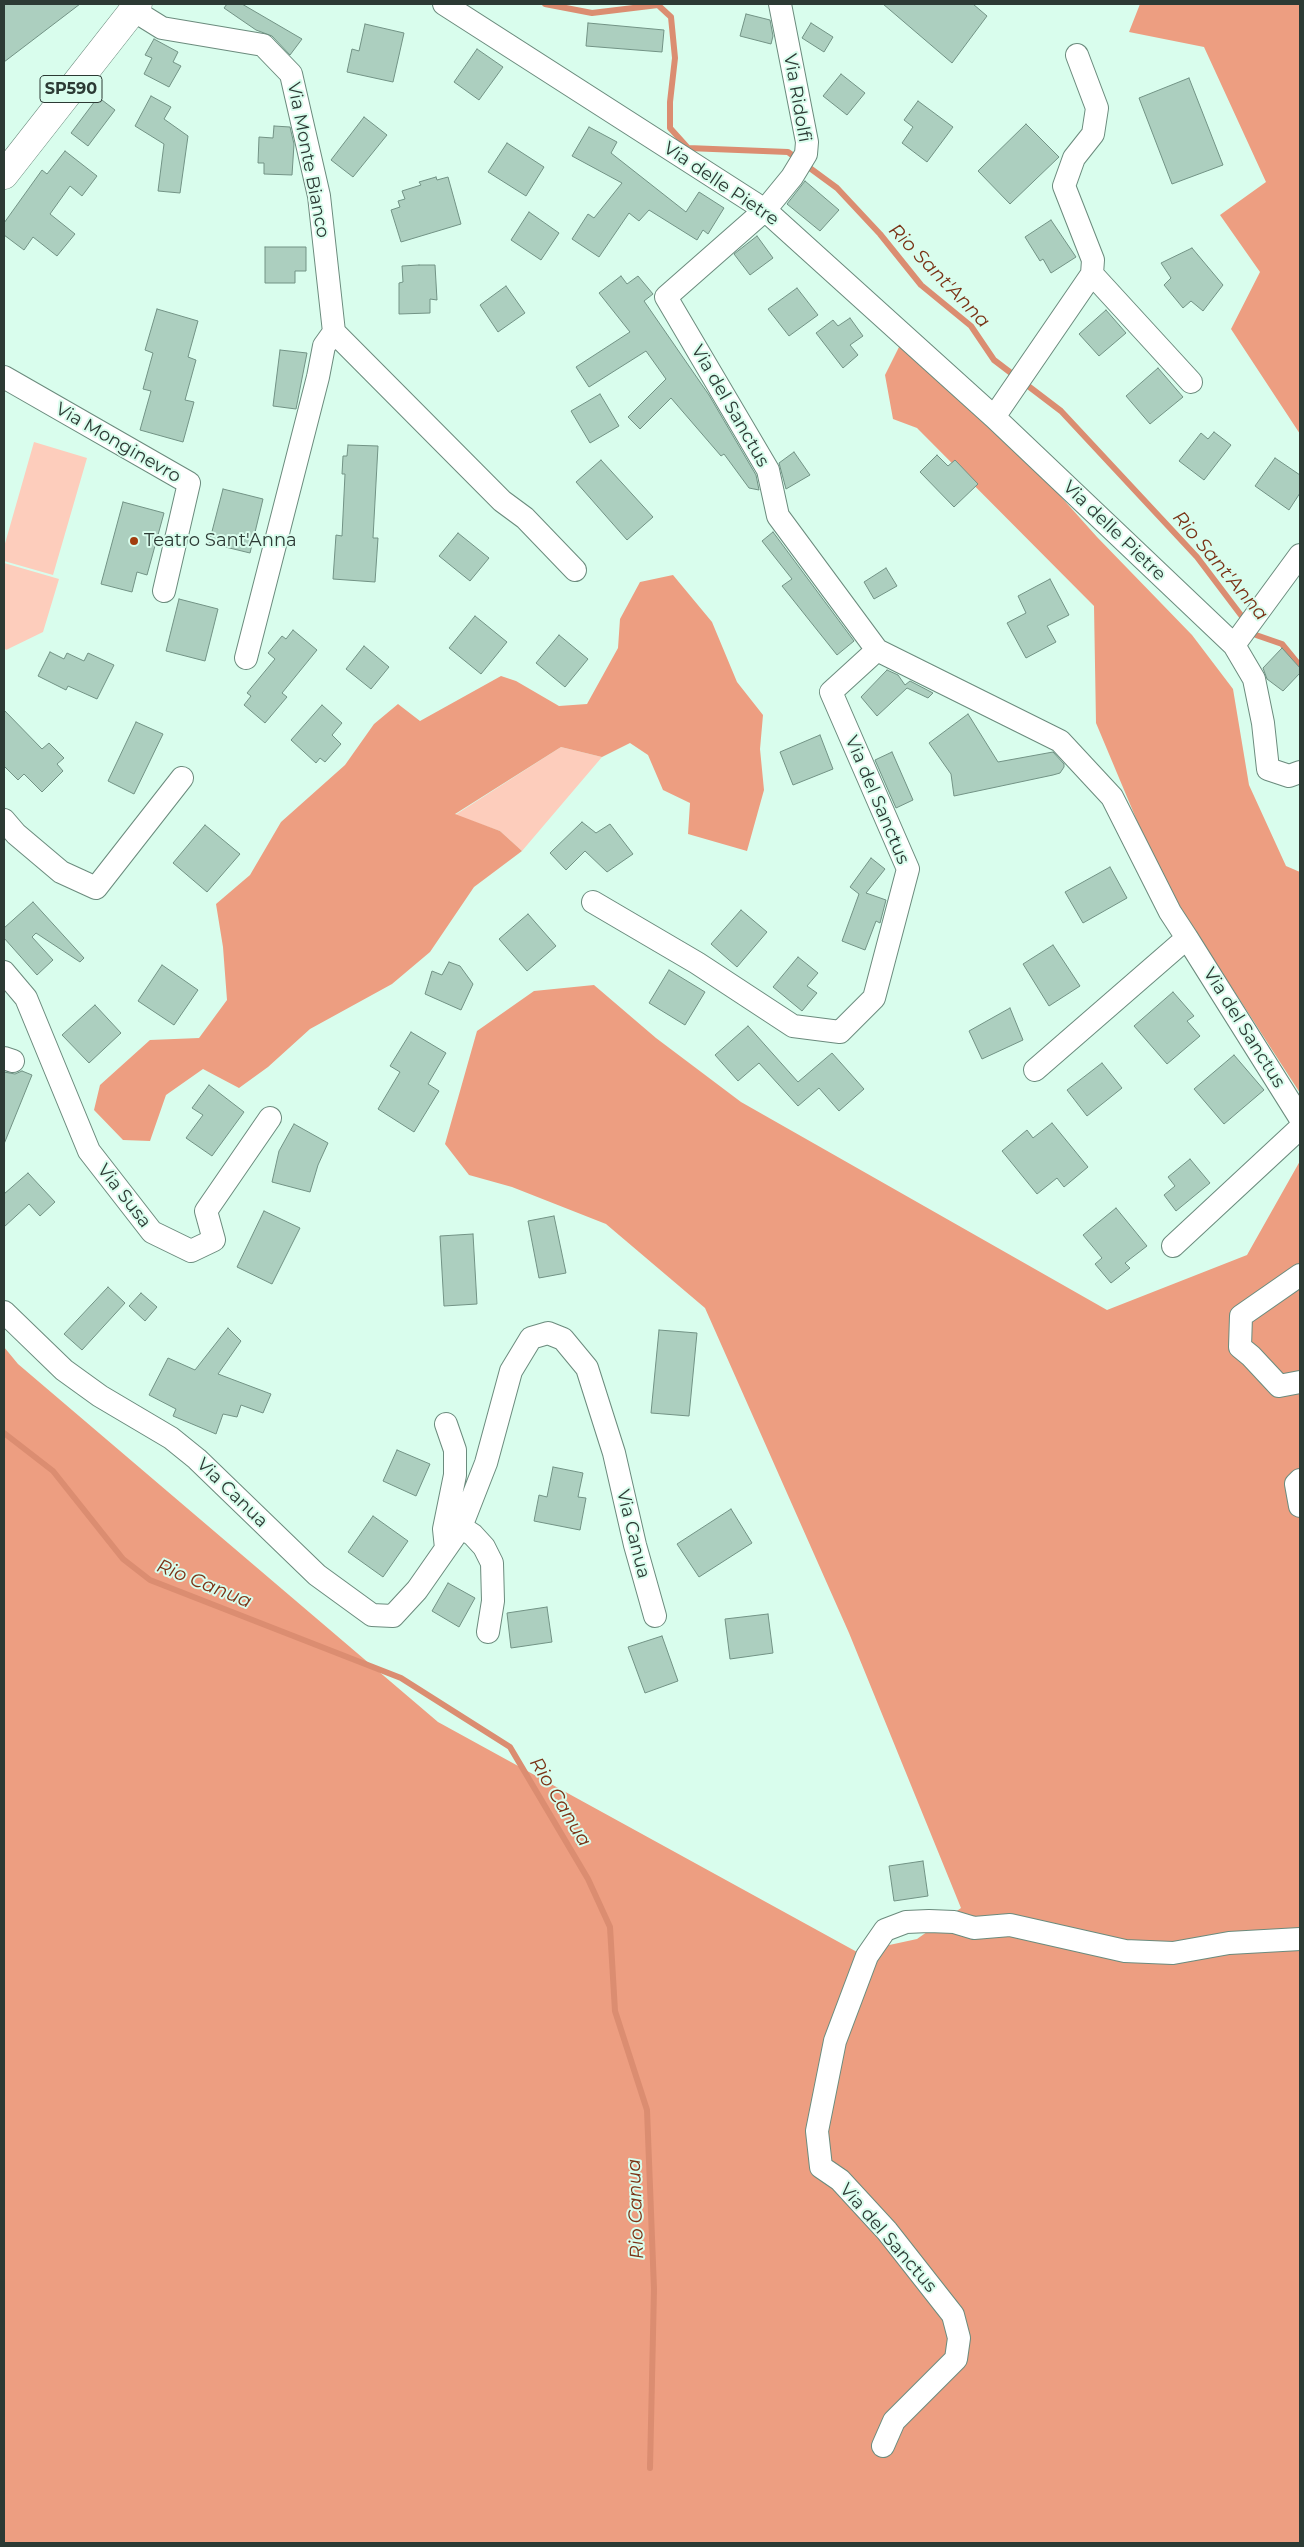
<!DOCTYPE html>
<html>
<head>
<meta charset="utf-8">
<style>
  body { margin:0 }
  #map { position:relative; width:1304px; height:2547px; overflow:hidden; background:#d9fded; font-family:Montserrat,sans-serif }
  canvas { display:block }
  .frame { position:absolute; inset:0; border:5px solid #2c3a34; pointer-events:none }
</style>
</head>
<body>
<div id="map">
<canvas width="1304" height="2547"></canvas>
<div class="frame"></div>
</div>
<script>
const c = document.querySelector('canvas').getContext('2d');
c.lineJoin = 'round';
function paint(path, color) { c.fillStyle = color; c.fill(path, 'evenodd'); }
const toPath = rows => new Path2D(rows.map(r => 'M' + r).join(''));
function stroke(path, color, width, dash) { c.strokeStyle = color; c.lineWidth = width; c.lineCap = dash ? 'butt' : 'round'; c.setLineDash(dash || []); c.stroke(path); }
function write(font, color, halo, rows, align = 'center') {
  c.font = font + ' Montserrat,sans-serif'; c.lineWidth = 4; c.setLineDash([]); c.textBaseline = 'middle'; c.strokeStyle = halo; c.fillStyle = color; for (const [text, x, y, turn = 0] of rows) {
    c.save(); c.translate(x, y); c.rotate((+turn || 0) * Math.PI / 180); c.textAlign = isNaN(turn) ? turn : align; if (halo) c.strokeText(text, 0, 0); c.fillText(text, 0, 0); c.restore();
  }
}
const green = toPath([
  [34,442,87,458,53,575,4,561,4,547],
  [4,563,59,579,43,632,6,650,4,647],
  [561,747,602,757,522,851,500,831,455,815]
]);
const forest = toPath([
  [1140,4,1300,4,1300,434,1231,329,1260,272,1220,215,1266,182,1204,47,1129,32],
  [902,341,1020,451,1097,537,1192,635,1233,689,1249,785,1286,866,1300,872,1300,1093,1161,878,1096,723,1094,606,917,428,893,419,885,375],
  [673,575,712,622,737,682,763,715,760,749,764,790,747,851,688,834,690,803,663,790,648,755,630,743,602,757,561,747,455,814,500,831,522,851,474,887,430,952,392,984,310,1029,268,1067,239,1088,203,1069,166,1095,150,1141,123,1140,94,1110,100,1085,150,1040,199,1038,227,1000,223,947,216,904,250,875,281,822,345,765,374,724,398,704,420,721,501,676,516,681,559,706,587,704,618,648,620,619,640,582],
  [594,985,656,1038,741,1102,1107,1310,1247,1255,1300,1161,1300,2543,4,2543,4,1347,18,1364,438,1722,857,1952,917,1939,961,1908,849,1633,705,1308,606,1224,512,1187,469,1175,445,1144,477,1031,534,991]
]);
const stream = toPath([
  [545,4,592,13,658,5,671,17,675,58,670,102,670,128,688,148,788,152,837,188,880,234,921,285,971,326,994,360,1061,411,1197,557,1256,635,1282,644,1300,666],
  [4,1433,53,1471,123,1559,150,1580,401,1678,510,1747,588,1879,610,1927,615,2011,647,2110,654,2289,650,2468]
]);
const building = toPath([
  [4,4,80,4,4,62,4,4],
  [227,4,242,4,302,39,290,55,272,36,256,30,224,8,227,4],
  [883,4,973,4,987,16,952,63,883,4],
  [746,14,770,20,773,36,771,44,740,36,746,14],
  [588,23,664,30,662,52,586,46,588,23],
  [811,23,833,37,824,52,802,38,811,23],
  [365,24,404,33,393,82,347,72,352,49,359,51,365,24],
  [154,39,178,52,173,62,181,66,169,87,144,74,152,58,145,55,154,39],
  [477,49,503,67,479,100,454,82,477,49],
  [841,74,865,93,847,115,823,96,841,74],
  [1189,78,1223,165,1172,184,1139,98,1189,78],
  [151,96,171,107,164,119,188,136,180,193,158,191,164,144,135,126,151,96],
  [98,97,115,110,88,146,71,133,98,97],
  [918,101,953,127,927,162,902,143,913,127,904,120,918,101],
  [364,117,387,135,353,177,331,160,364,117],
  [1026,124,1059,157,1010,204,978,171,1026,124],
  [274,126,290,127,294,144,292,175,264,174,264,163,258,163,259,137,273,138,274,126],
  [589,127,617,142,611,153,686,212,699,192,724,208,708,234,703,230,697,240,649,210,639,221,629,213,599,257,572,239,588,214,594,218,622,183,572,156,589,127],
  [507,143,544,167,526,196,488,172,507,143],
  [65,151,97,176,82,196,70,186,50,214,75,234,57,256,33,237,24,250,4,235,4,223,42,170,47,174,65,151],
  [436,177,437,180,448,177,461,224,401,242,391,210,400,207,398,201,405,199,402,191,421,185,419,182,436,177],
  [805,181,839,210,820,231,787,204,805,181],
  [529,212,559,233,541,260,511,240,529,212],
  [1051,220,1076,257,1051,273,1043,259,1040,261,1025,237,1051,220],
  [757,236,773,258,750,275,734,254,757,236],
  [265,247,306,247,306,271,295,271,295,283,265,283,265,247],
  [1192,248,1223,285,1203,311,1191,301,1183,308,1164,285,1171,278,1161,263,1192,248],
  [419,265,435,265,437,300,430,299,430,313,399,314,399,283,403,282,402,266,419,265],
  [621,276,627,284,638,276,653,294,644,301,709,395,756,475,759,490,749,488,724,454,721,456,671,398,640,429,628,417,666,379,646,351,589,387,576,367,630,332,599,293,621,276],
  [506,286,525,313,498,332,480,305,506,286],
  [797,288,818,315,789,336,768,309,797,288],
  [157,309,198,321,188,357,196,360,185,400,194,402,183,442,140,430,151,391,143,389,153,353,145,350,157,309],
  [1106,310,1126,333,1099,356,1079,334,1106,310],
  [850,318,863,336,850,345,858,355,843,368,816,333,833,320,838,326,850,318],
  [280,350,307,353,296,409,273,406,280,350],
  [1158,368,1183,397,1150,424,1126,396,1158,368],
  [600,394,619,426,590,443,571,411,600,394],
  [1214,432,1231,445,1204,480,1179,461,1201,433,1208,439,1214,432],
  [348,445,378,446,373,538,378,538,375,582,333,579,336,535,342,536,345,474,342,474,343,456,347,456,348,445],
  [794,452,810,475,786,489,779,463,794,452],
  [937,455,948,466,955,460,978,484,954,507,920,472,937,455],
  [1275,458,1300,475,1300,493,1289,510,1255,486,1275,458],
  [601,460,653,517,627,540,576,482,601,460],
  [223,489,263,499,250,553,209,543,223,489],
  [123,502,164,513,147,575,137,572,132,592,101,584,123,502],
  [773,532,854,641,837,655,782,586,792,579,762,541,773,532],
  [458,533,489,558,470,581,439,556,458,533],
  [886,568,897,586,874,599,864,582,886,568],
  [1050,579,1069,615,1047,626,1056,642,1026,658,1007,623,1026,613,1018,596,1050,579],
  [179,599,218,609,205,661,166,651,179,599],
  [475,616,507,642,481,674,449,648,475,616],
  [293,630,317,650,282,693,287,697,265,723,244,705,251,696,247,693,275,659,268,653,282,636,286,639,293,630],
  [559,635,588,659,565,687,536,663,559,635],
  [364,646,389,667,371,689,346,669,364,646],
  [1282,648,1300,668,1300,673,1283,691,1267,679,1263,668,1282,648],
  [50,652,64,659,67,653,84,661,88,653,114,665,97,699,68,686,66,690,38,676,50,652],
  [887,670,898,675,905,685,910,681,933,693,928,698,907,688,877,716,861,697,887,670],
  [322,705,342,723,332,735,341,744,325,762,320,758,316,763,291,740,322,705],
  [4,710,42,749,49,743,64,758,57,764,63,771,42,792,24,774,18,780,4,766,4,710],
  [968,714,998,762,1053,752,1064,764,1064,767,1060,773,1053,775,954,796,951,774,929,743,968,714],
  [136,722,163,734,134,794,108,781,136,722],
  [820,735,833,769,793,785,780,752,820,735],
  [892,752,913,800,896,808,875,760,892,752],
  [582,822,596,833,610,824,633,854,607,872,585,851,566,870,550,853,582,822],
  [205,825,240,854,207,892,173,863,205,825],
  [871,858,885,869,866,893,886,900,880,923,876,921,865,950,842,941,859,894,850,887,871,858],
  [1110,867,1127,898,1083,923,1065,892,1110,867],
  [33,902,84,958,80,962,36,933,32,937,53,960,37,975,4,938,4,928,33,902],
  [741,910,767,932,737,967,711,944,741,910],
  [528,914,556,946,527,971,499,939,528,914],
  [1053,945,1080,986,1049,1006,1023,964,1053,945],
  [798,957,818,973,807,986,817,993,802,1011,773,987,798,957],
  [449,962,460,966,473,984,461,1010,425,994,432,971,442,975,449,962],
  [162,965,198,990,174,1025,138,1001,162,965],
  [669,970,705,992,685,1025,649,1003,669,970],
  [1173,992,1194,1016,1187,1021,1200,1036,1167,1064,1134,1026,1173,992],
  [95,1005,121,1033,89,1063,62,1035,95,1005],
  [1010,1008,1023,1040,982,1059,969,1031,1010,1008],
  [748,1026,798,1082,832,1053,864,1089,839,1111,819,1088,798,1106,759,1063,738,1081,715,1055,748,1026],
  [411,1032,446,1053,428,1084,439,1091,414,1132,378,1109,400,1072,390,1066,411,1032],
  [1234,1055,1264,1090,1224,1124,1194,1089,1234,1055],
  [1102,1063,1122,1088,1087,1116,1067,1090,1102,1063],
  [22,1071,32,1075,4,1144,4,1072,15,1074,22,1071],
  [209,1085,244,1112,212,1156,186,1138,203,1115,192,1108,209,1085],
  [1052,1123,1088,1167,1064,1187,1057,1178,1037,1194,1002,1151,1027,1130,1033,1138,1052,1123],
  [294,1124,328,1143,318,1165,310,1192,272,1182,279,1151,294,1124],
  [1190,1159,1210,1183,1176,1211,1164,1195,1175,1186,1168,1177,1190,1159],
  [28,1173,55,1202,40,1216,29,1204,4,1227,4,1194,28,1173],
  [1116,1208,1147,1246,1125,1263,1130,1268,1111,1283,1095,1264,1102,1258,1083,1235,1116,1208],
  [264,1211,300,1228,272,1284,237,1267,264,1211],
  [554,1216,566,1273,539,1278,528,1221,554,1216],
  [473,1234,477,1304,444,1306,440,1236,473,1234],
  [108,1287,125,1303,82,1350,64,1334,108,1287],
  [141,1293,157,1307,145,1321,129,1306,141,1293],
  [228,1328,241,1341,218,1374,271,1394,263,1413,241,1405,237,1417,223,1414,216,1434,173,1416,176,1409,149,1395,168,1358,195,1370,228,1328],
  [659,1330,697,1333,689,1416,651,1413,659,1330],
  [397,1450,430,1464,416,1496,383,1481,397,1450],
  [553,1467,583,1473,578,1497,586,1498,580,1530,534,1521,539,1495,547,1497,553,1467],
  [731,1509,752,1543,699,1577,677,1544,731,1509],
  [373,1516,408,1541,383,1577,348,1552,373,1516],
  [448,1583,475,1598,459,1627,432,1611,448,1583],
  [547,1607,552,1642,511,1648,507,1613,547,1607],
  [768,1614,773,1653,730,1659,725,1619,768,1614],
  [662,1636,678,1681,645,1693,628,1647,662,1636],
  [923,1861,928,1896,894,1901,889,1866,923,1861]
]);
const minor = toPath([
  [444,4,765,210,994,417,1234,645,1254,679,1263,723,1268,769,1289,776,1300,772],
  [780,4,807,142,806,154,792,177,765,210,666,297,768,470,778,516,877,650,1060,741,1112,797,1170,912,1187,938,1035,1070],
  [133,10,162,28,263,45,291,74,319,196,334,332,502,501,525,518,575,570],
  [1092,274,1191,382],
  [4,377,189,483,164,591],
  [994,417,1092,274,1093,260,1064,186,1074,158,1093,134,1097,108,1077,55],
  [1234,645,1300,555],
  [246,658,318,377,324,346,334,332],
  [4,820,16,834,61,872,96,888,182,778],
  [593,902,697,963,793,1026,840,1032,874,998,908,869,831,692,877,650],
  [1187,938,1300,1118],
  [4,972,26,998,89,1151,152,1232,191,1251,214,1240,206,1211,270,1118],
  [4,1058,13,1061],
  [1173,1246,1300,1128],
  [1300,1275,1241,1316,1240,1347,1251,1356,1279,1386,1300,1382],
  [4,1312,64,1370,100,1396,171,1438,197,1459,317,1575,372,1615,393,1616,417,1590,461,1527,486,1463,511,1371,531,1338,548,1333,563,1339,587,1368,614,1453,635,1545,655,1616],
  [446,1424,455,1450,455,1475,444,1529,446,1548],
  [1300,1480,1296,1484,1300,1506],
  [461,1527,473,1535,484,1547,492,1563,493,1601,488,1632],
  [883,2446,894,2421,956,2359,959,2338,953,2315,887,2231,840,2180,821,2167,817,2131,835,2041,867,1956,885,1930,906,1922,929,1921,954,1922,974,1928,1010,1925,1125,1951,1173,1953,1229,1943,1300,1939]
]);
const primary = toPath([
  [4,175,138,4]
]);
const markers = [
  [134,541,5,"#a23d0e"]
];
const shields = [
  [71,89,62]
];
const shieldNames = [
  ["SP590",71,89]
];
const streetNames = [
  ["Via Ridolfi",797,98,80],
  ["Via Monte Bianco",308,160,79],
  ["Via delle Pietre",721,184,34],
  ["Via del Sanctus",730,406,60],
  ["Via Monginevro",118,443,30],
  ["Via delle Pietre",1114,531,44],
  ["Via del Sanctus",877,800,67],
  ["Via del Sanctus",1244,1028,58],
  ["Via Susa",124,1196,52],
  ["Via Canua",232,1493,44],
  ["Via Canua",633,1534,76],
  ["Via del Sanctus",888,2238,49]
];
const poiNames = [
  ["Teatro Sant'Anna",144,541]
];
const waterNames = [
  ["Rio Sant'Anna",939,276,46],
  ["Rio Sant'Anna",1220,566,50],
  ["Rio Canua",204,1584,22],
  ["Rio Canua",560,1802,59],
  ["Rio Canua",636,2209,-92]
];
paint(green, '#fdcdbc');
paint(forest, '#ed9e81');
stroke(stream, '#db8d71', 6);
paint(building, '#accfbf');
stroke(building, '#729385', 1);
stroke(minor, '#6b8b7d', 24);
stroke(primary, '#6b8b7d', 29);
stroke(minor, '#fff', 22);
stroke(primary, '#fff', 28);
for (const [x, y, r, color] of markers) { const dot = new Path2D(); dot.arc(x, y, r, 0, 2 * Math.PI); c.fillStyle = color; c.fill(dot); stroke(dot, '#d9fded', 2); }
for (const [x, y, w] of shields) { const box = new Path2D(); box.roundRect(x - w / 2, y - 13.5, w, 27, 4); c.fillStyle = '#d9fded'; c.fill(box); stroke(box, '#2c3a34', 1); }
write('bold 16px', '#2c3a34', null, shieldNames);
write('18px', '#2c3a34', '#d9fded', streetNames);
write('18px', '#2c3a34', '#d9fded', poiNames, 'left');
write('italic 19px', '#7a3316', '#d9fded', waterNames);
</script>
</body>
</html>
